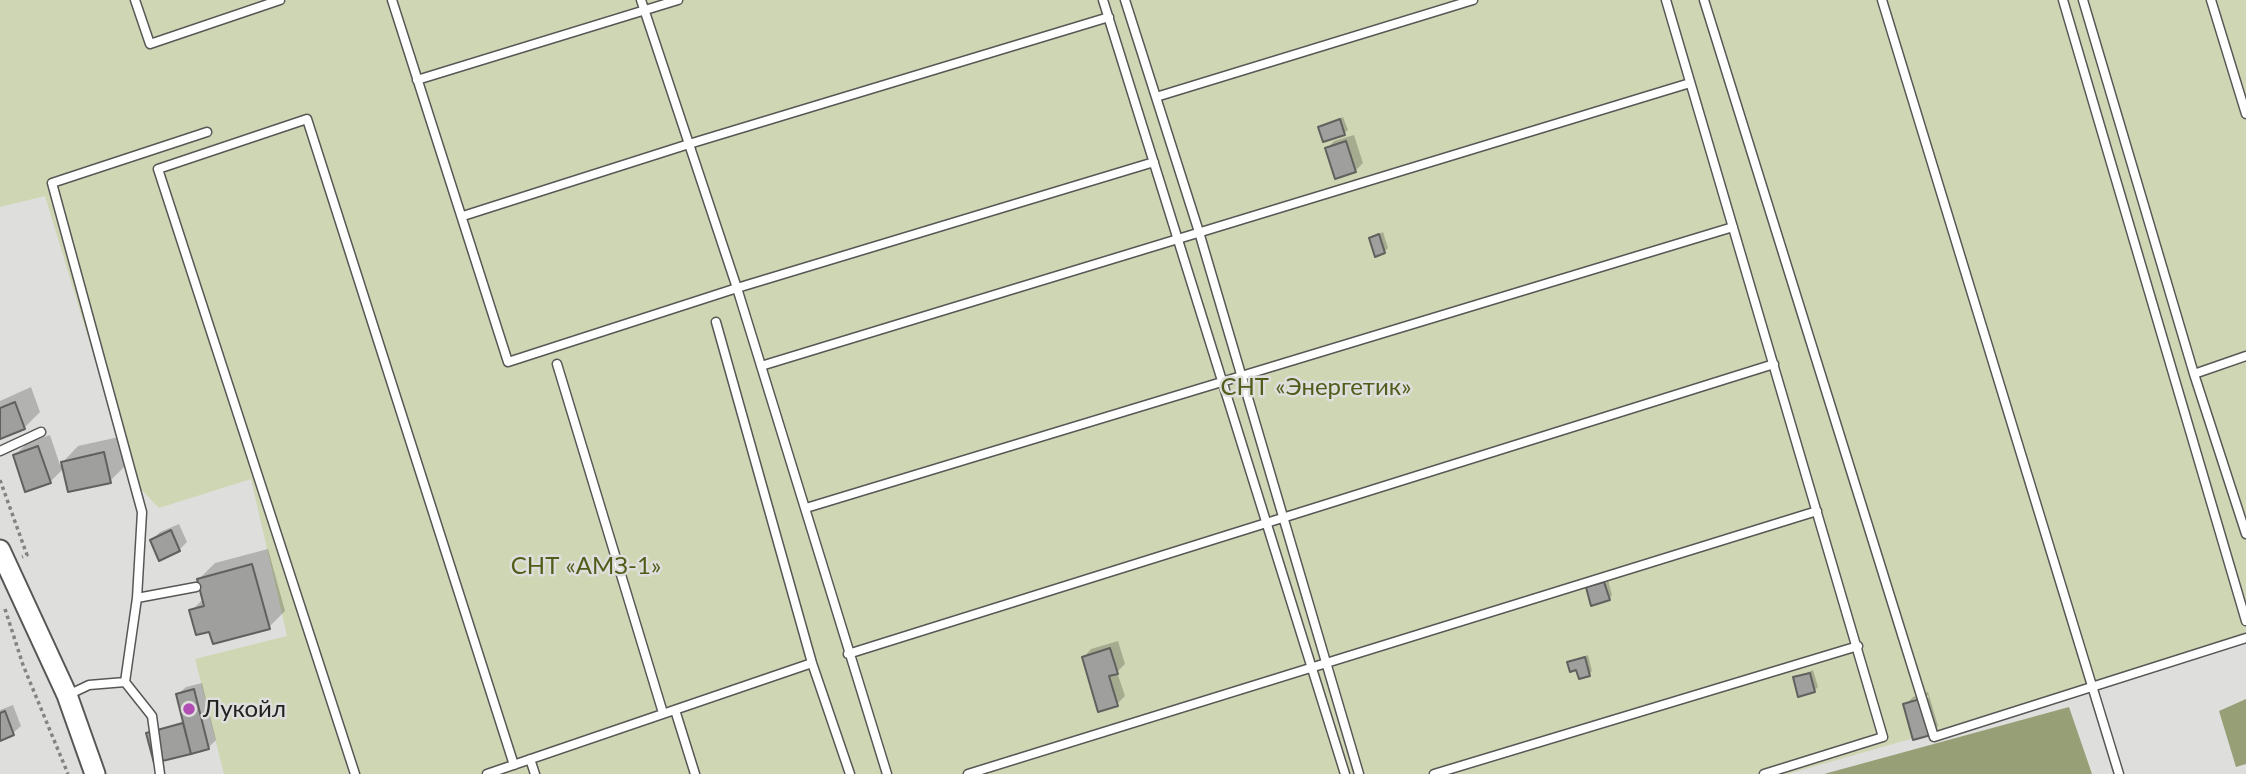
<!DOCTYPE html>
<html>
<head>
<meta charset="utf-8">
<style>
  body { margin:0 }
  canvas { display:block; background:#dedfdc }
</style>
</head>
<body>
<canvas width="2246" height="774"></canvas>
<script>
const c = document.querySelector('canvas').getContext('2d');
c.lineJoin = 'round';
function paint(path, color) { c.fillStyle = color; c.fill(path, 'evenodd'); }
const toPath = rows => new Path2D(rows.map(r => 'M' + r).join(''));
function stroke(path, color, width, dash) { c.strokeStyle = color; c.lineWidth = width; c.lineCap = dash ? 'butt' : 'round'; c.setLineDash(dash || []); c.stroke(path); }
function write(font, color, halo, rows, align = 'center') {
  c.font = font + ' Lato,sans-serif'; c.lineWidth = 5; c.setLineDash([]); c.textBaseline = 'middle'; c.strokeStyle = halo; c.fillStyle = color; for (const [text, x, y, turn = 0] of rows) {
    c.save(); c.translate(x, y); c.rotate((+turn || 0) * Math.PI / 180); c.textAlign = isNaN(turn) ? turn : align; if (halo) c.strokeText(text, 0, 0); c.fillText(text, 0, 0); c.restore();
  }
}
const green = toPath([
  [0,0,2246,0,2246,643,1788,774,224,774,195,659,287,636,251,479,159,508,131,479,45,196,0,207]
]);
const forest = toPath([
  [2246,699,2246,764,2236,767,2219,711],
  [2069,707,2092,774,1824,774]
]);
const shadow = toPath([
  [1343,117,1348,130,1344,133,1320,127],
  [1354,135,1363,163,1355,171,1327,149,1334,141],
  [1383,232,1388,248,1384,252,1371,238],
  [31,387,40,412,24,428,0,437,0,401],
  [50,435,60,465,78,446,119,437,126,465,110,481,64,468,50,482,15,455,27,443],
  [179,524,187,542,179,550,152,540,160,532],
  [268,549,285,611,269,627,210,630,191,611,204,598,199,579,215,563],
  [1608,580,1612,595,1609,599,1588,588],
  [1118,641,1125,664,1117,672,1125,696,1117,704,1084,657,1091,649],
  [1588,655,1592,671,1589,674,1569,662],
  [1813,670,1818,687,1814,691,1795,678],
  [202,683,216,740,208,748,155,761,148,733,184,721,178,694,186,687],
  [1928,692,1938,726,1930,734,1905,705,1913,697],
  [1928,695,1929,698,1912,703,1912,700],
  [13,705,21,726,13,733,0,739,0,710]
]);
const building = toPath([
  [1340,119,1345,135,1323,142,1318,127,1340,119],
  [1346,141,1356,172,1335,179,1325,148,1346,141],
  [1379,234,1385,253,1375,257,1369,238,1379,234],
  [15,402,25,429,0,439,0,408,15,402],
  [38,446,51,483,25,492,13,455,38,446],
  [104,452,111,483,68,492,61,462,104,452],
  [171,530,180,551,159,561,150,540,171,530],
  [252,564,270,629,213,644,209,632,196,635,189,610,204,606,197,579,252,564],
  [1604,582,1610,600,1591,606,1586,587,1604,582],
  [1110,648,1118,674,1109,676,1118,706,1098,712,1082,657,1110,648],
  [1585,657,1590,676,1579,679,1576,670,1570,672,1567,662,1585,657],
  [1810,673,1815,692,1798,697,1793,677,1810,673],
  [194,689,209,749,191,754,176,694,194,689],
  [1920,699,1931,735,1913,740,1903,704,1920,699],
  [5,711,14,735,0,741,0,713,5,711],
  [183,723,191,754,154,763,146,733,183,723]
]);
const path = toPath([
  [0,480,27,555,22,557],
  [5,609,23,665,68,774]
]);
const service = toPath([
  [135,0,150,44,280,0],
  [392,0,508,362,737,288,1154,162],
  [641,0,737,288,887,774],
  [1103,0,1345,774],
  [1125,0,1199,232,1359,774],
  [1666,0,1883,737,1764,774],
  [1704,0,1934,737,2246,638],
  [1882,0,2119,774],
  [2063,0,2246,621],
  [2083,0,2194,374,2246,534],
  [2211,0,2246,114],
  [417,80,678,0],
  [1156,97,1473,0],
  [463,216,689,144,1109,17],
  [716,322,812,663,850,774],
  [557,364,663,713],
  [761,366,1690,83],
  [2194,374,2246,356],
  [0,451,41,432],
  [806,508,1733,227],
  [137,598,196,587],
  [848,654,1774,364],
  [125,682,137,598,142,512,52,183,207,132],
  [68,695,89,685,125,682,152,716,160,774],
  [675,710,695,774],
  [530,759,535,774],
  [355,774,158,169,307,119,514,765],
  [487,774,812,663],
  [968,774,1817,511],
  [1434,774,1858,646]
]);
const tertiary = toPath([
  [0,550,67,695,95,774]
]);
const markers = [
  [189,709,7,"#b24db3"]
];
const parkNames = [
  ["СНТ «Энергетик»",1316,387],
  ["СНТ «АМЗ-1»",586,566]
];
const poiNames = [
  ["Лукойл",203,709]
];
paint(green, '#cfd6b3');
paint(forest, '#979f76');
paint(shadow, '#0003');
paint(building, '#9fa09d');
stroke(building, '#60605e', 2);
stroke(service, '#575856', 11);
stroke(tertiary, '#575856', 23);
stroke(path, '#838482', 3.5, [3.5, 3.5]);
stroke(service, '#fff', 8);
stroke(tertiary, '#fff', 19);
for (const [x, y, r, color] of markers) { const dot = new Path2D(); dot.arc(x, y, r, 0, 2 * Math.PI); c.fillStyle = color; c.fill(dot); stroke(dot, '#dedfdc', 2.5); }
write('24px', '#525c1b', '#dedfdc', parkNames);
write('24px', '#222221', '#dedfdc', poiNames, 'left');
</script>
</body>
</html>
